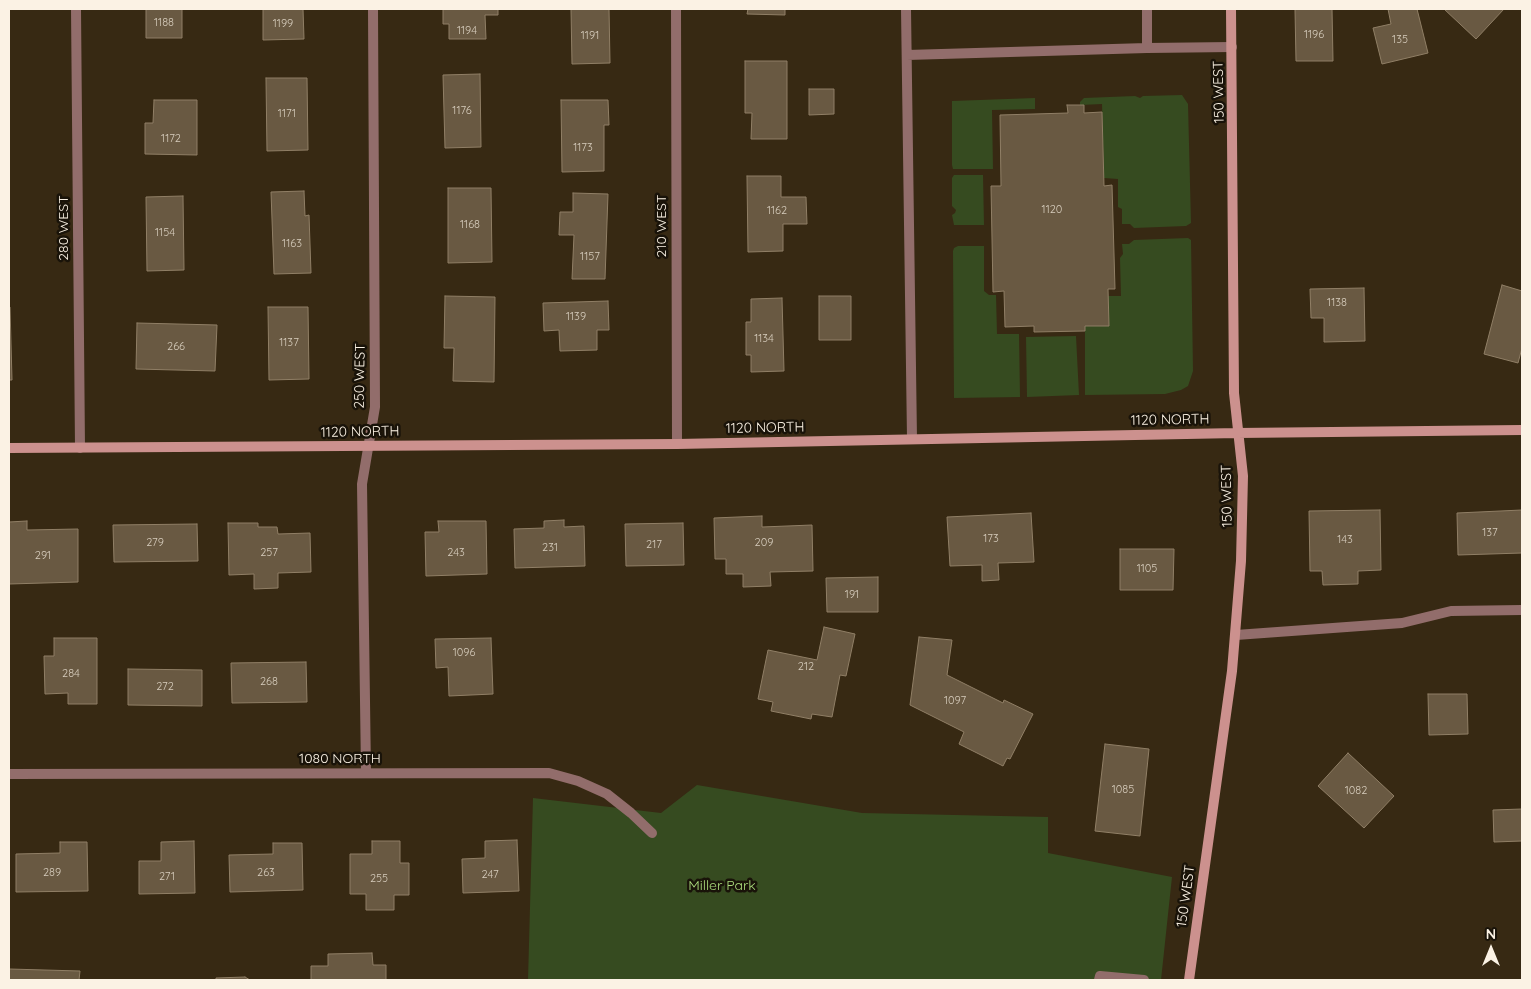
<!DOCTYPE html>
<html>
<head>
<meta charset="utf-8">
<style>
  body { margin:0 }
  #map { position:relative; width:1531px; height:989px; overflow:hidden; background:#372913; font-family:Quicksand,sans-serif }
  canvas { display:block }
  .frame { position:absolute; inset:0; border:10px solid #fbf2e4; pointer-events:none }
  .north { position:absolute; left:1466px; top:924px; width:50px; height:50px; -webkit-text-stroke:4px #191309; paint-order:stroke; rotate:0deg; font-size:14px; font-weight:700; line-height:20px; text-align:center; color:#fbf2e4 }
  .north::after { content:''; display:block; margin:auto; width:18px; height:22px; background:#fbf2e4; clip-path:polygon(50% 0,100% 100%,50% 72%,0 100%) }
</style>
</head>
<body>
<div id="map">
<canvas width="1531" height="989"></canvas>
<div class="frame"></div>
<div class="north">N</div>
</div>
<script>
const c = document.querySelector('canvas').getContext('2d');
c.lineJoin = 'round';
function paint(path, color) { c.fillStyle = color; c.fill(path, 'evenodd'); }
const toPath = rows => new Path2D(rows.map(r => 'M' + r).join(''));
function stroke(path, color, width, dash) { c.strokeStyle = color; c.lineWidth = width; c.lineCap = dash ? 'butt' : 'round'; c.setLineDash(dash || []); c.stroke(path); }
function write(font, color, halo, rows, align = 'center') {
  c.font = font + ' Quicksand,sans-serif'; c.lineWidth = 5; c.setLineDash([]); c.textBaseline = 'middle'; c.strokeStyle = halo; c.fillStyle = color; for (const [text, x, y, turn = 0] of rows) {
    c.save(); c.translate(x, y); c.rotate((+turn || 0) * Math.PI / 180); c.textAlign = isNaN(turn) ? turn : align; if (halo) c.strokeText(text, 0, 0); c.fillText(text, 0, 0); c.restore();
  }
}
const green = toPath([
  [1182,95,1188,104,1191,223,1186,226,1134,228,1130,224,1122,224,1122,209,1118,207,1118,179,1104,178,1102,104,1080,105,1080,102,1084,98,1135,96,1140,98,1143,96],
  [1035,98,1035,109,992,110,993,169,953,169,952,165,952,101],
  [954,175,983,175,984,225,954,225,952,215,955,213,956,210,952,206,952,178],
  [1188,238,1191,240,1193,371,1188,386,1181,390,1165,394,1085,395,1085,326,1109,326,1108,296,1121,296,1120,258,1123,254,1122,244,1129,244,1134,240],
  [958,246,984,246,984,291,989,295,996,295,997,334,1019,334,1020,397,954,398,953,251,954,248],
  [1076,336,1079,395,1027,397,1026,337],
  [697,785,862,813,1048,817,1048,853,1172,877,1161,980,528,980,533,798,661,813]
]);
const building = toPath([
  [146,9,182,9,182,38,146,38,146,9],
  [263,9,303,9,304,39,263,40,263,9],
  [443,9,498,9,498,15,485,15,486,39,449,39,449,24,443,24,443,9],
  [571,9,609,9,610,63,572,64,571,9],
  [748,9,785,9,785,15,747,14,748,9],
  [1295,9,1332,9,1333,61,1296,61,1295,9],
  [1388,9,1417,9,1428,53,1382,64,1373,28,1391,24,1388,9],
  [1444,9,1504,9,1476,39,1444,9],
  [745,61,787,61,787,139,751,139,752,113,745,113,745,61],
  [480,74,481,147,445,148,443,75,480,74],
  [266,78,307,78,308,150,267,151,266,78],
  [809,89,834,89,834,114,809,115,809,89],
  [154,100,197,100,197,155,145,154,145,123,153,123,154,100],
  [561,100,608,100,609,125,604,125,604,171,562,172,561,100],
  [1067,105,1084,105,1084,113,1102,112,1104,186,1112,185,1115,289,1108,289,1109,326,1085,326,1085,331,1034,332,1034,326,1005,327,1004,291,993,292,991,186,1001,186,1000,115,1068,113,1067,105],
  [747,176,781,176,781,197,806,197,807,224,783,224,783,251,748,252,747,176],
  [448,188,491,188,492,262,448,263,448,188],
  [304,191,305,216,309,215,311,273,274,274,271,192,304,191],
  [573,193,608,194,605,279,572,279,574,235,559,235,560,212,573,212,573,193],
  [183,196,184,270,147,271,146,197,183,196],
  [1502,285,1522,291,1522,348,1518,363,1484,354,1502,285],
  [1364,288,1365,341,1324,342,1324,318,1311,318,1310,289,1364,288],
  [445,296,495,297,494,382,453,381,454,348,444,348,445,296],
  [819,296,851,296,851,340,819,340,819,296],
  [782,298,784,371,751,372,751,355,746,355,746,322,751,322,751,299,782,298],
  [608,301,609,330,597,330,597,350,560,351,559,330,544,331,543,303,608,301],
  [9,307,10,307,12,380,9,380,9,307],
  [268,307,308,307,309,379,269,380,268,307],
  [137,323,217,325,215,371,136,369,137,323],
  [1380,510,1381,570,1358,571,1358,584,1323,585,1322,571,1310,571,1309,511,1380,510],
  [1522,510,1522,553,1458,555,1457,513,1522,510],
  [1031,513,1034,562,998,563,999,580,982,581,982,565,950,566,947,517,1031,513],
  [762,516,762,527,812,525,813,571,770,572,771,586,743,587,743,574,726,574,726,559,715,559,714,518,762,516],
  [564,520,564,527,584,526,585,566,515,568,514,529,544,528,544,521,564,520],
  [27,521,27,530,78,529,78,582,9,584,9,522,27,521],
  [438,521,486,521,487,574,426,576,425,532,439,532,438,521],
  [228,523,258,523,258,527,277,527,278,534,310,533,311,572,278,573,278,588,254,589,254,574,229,575,228,523],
  [683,523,684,565,626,566,625,524,683,523],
  [197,524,198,561,114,562,113,525,197,524],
  [1120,549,1174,549,1173,590,1120,590,1120,549],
  [878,577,878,612,827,612,826,578,878,577],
  [824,627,855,634,846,676,840,675,832,717,812,714,811,719,771,711,773,702,758,699,768,650,817,660,824,627],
  [919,637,952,640,947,675,1003,703,1004,700,1033,714,1010,759,1007,758,1003,766,959,744,964,732,910,705,919,637],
  [54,638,97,638,97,704,68,704,68,693,45,694,44,656,54,656,54,638],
  [491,638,493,694,449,696,448,667,436,668,435,639,491,638],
  [306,662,307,702,232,703,231,663,306,662],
  [128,669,202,670,202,706,128,705,128,669],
  [1428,694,1467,694,1468,734,1429,735,1428,694],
  [1105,744,1149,749,1140,836,1095,831,1105,744],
  [1348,753,1394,796,1364,828,1318,786,1348,753],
  [1522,809,1522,841,1494,842,1493,810,1522,809],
  [517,840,519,891,463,893,462,859,485,858,485,841,517,840],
  [194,841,195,893,139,894,139,861,161,861,161,842,194,841],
  [372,841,400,841,400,863,409,863,409,895,394,895,394,910,366,910,366,894,350,894,350,854,372,854,372,841],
  [60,842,87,842,88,891,16,892,16,854,60,853,60,842],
  [273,843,302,843,303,890,230,892,229,855,273,854,273,843],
  [372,953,373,965,386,965,386,980,311,980,311,966,328,966,328,954,372,953],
  [9,969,80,971,79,980,9,980,9,969],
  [245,977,250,980,216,980,216,978,245,977]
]);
const lane = toPath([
  [906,9,912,439],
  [1147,9,1147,48],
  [907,55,1147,48,1232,47],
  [1236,635,1402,623,1451,611,1522,610],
  [1099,980,1100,976,1144,980]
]);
const street = toPath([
  [76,9,80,448],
  [676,9,677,444],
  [366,773,362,484,375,407,373,9],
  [9,774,549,773,578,781,607,794,631,813,652,833]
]);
const secondary = toPath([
  [9,448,677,444,1237,433,1522,430],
  [1189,980,1232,671,1241,561,1243,476,1234,393,1231,9]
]);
const numberNames = [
  ["1188",164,23],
  ["1199",283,24],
  ["1194",467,31],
  ["1196",1314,35],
  ["1191",590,36],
  ["135",1400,40],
  ["1176",462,111],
  ["1171",287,114],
  ["1172",171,139],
  ["1173",583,148],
  ["1120",1052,210],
  ["1162",777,211],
  ["1168",470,225],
  ["1154",165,233],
  ["1163",292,244],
  ["1157",590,257],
  ["1138",1337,303],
  ["1139",576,317],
  ["1134",764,339],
  ["1137",289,343],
  ["266",176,347],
  ["137",1490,533],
  ["173",991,539],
  ["143",1345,540],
  ["279",155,543],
  ["209",764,543],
  ["217",654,545],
  ["231",550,548],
  ["257",269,553],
  ["243",456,553],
  ["291",43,556],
  ["1105",1147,569],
  ["191",852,595],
  ["1096",464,653],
  ["212",806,667],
  ["284",71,674],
  ["268",269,682],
  ["272",165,687],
  ["1097",955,701],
  ["1085",1123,790],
  ["1082",1356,791],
  ["289",52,873],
  ["263",266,873],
  ["247",490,875],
  ["271",167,877],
  ["255",379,879]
];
const streetNames = [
  ["150 WEST",1219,92,-91],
  ["210 WEST",662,226,-90],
  ["280 WEST",64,228,-90],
  ["250 WEST",360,376,-89],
  ["1120 NORTH",1170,420,-1],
  ["1120 NORTH",765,428,-1],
  ["1120 NORTH",360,432,-1],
  ["150 WEST",1227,496,-91],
  ["1080 NORTH",340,759],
  ["150 WEST",1186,896,-82]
];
const parkNames = [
  ["Miller Park",722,886]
];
paint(green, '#364b20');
paint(building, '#695942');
stroke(building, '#907f66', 1);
stroke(lane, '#926d6b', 10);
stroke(street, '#926d6b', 10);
stroke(secondary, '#cc918e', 10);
write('11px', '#d6ccbc', null, numberNames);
write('14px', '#fbf2e4', '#191309', streetNames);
write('14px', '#abdc7c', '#191309', parkNames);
</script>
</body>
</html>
